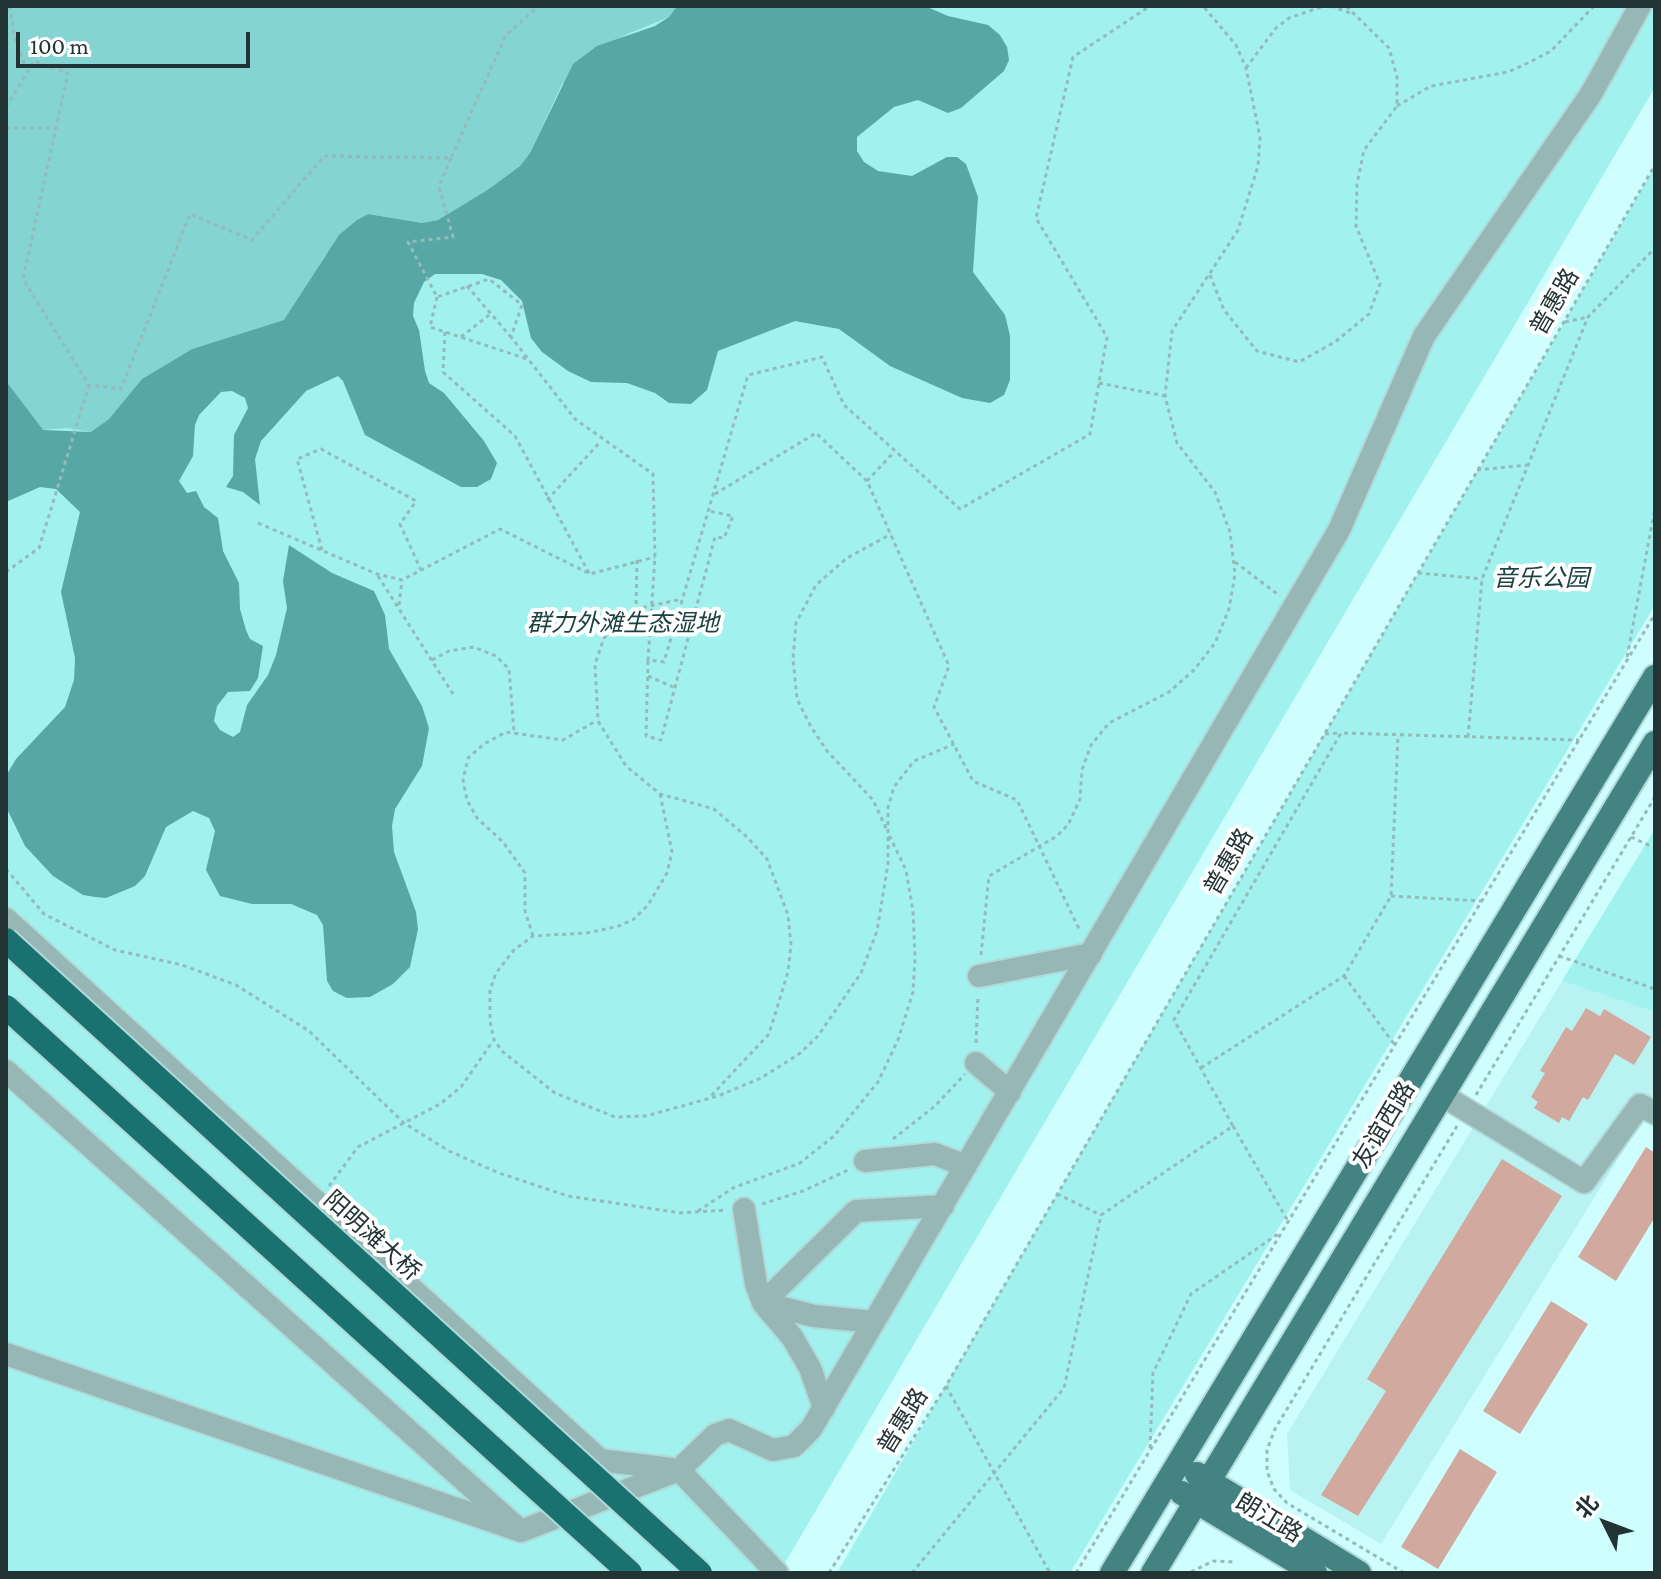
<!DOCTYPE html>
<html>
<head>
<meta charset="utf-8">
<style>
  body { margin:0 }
  #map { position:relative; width:1661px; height:1579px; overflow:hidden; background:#cefefd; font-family:"Crimson Pro","Noto Sans SC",serif }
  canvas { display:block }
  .frame { position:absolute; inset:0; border:8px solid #213433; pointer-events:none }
  .north { position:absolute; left:1565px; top:1483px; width:80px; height:80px; -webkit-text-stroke:6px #fff; paint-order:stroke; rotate:312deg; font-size:22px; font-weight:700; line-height:32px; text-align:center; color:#213433 }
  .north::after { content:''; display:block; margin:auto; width:28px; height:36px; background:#213433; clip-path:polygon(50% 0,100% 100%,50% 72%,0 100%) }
  .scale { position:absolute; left:16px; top:32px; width:234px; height:36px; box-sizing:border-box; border:4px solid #213433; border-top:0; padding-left:10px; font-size:24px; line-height:28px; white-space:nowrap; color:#213433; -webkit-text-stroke:6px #fff; paint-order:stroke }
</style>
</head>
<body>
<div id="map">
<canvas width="1661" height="1579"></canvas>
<div class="frame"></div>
<div class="north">北</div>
<div class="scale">100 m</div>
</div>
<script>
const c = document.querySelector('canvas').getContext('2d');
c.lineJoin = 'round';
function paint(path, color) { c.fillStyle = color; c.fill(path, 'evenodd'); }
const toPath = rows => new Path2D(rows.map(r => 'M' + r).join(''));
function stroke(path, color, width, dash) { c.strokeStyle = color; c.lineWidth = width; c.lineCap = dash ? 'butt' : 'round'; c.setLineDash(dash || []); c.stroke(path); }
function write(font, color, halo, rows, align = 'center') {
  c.font = font + ' "Crimson Pro","Noto Sans SC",serif'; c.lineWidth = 8; c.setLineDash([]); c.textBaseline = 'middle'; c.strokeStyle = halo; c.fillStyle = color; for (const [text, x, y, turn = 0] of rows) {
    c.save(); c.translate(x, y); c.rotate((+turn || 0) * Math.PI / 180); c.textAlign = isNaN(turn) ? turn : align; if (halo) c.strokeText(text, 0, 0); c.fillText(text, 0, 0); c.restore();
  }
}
const built = toPath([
  [1562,981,1655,1012,1655,1099,1381,1544,1290,1490,1287,1434]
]);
const green = toPath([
  [6,6,1655,6,1655,87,779,1573,6,1573],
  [1655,166,1655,605,1070,1573,837,1573],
  [1655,829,1655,1012,1562,981]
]);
const forest = toPath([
  [6,6,677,6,669,17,625,35,562,84,530,153,520,166,489,189,438,220,422,223,368,214,357,220,323,259,296,307,284,320,192,349,142,379,109,419,91,432,67,428,42,430,6,381]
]);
const water = toPath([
  [677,6,925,6,948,16,988,25,1000,35,1007,47,1009,60,1004,71,961,108,948,113,918,100,894,107,857,137,857,151,864,162,878,171,912,176,947,157,957,157,966,164,978,197,973,272,1005,315,1010,336,1010,380,1004,395,990,403,962,398,890,366,839,329,795,321,718,351,707,390,691,404,669,403,655,393,627,383,591,382,568,371,542,352,531,338,522,301,501,280,482,274,435,274,424,282,414,303,413,316,419,330,425,371,429,383,444,393,484,441,497,463,491,479,477,487,461,487,365,435,343,381,338,376,306,391,261,441,255,459,260,505,243,492,226,487,233,476,234,435,248,408,245,398,232,391,221,392,199,415,195,425,193,456,179,481,187,493,196,491,204,507,218,518,223,551,239,583,240,609,246,630,250,639,263,646,258,678,250,691,228,692,217,706,214,721,220,730,233,737,240,732,247,705,268,675,276,655,287,608,283,581,289,545,332,573,374,591,385,615,389,649,422,706,429,728,422,766,395,809,392,826,394,852,416,912,418,929,410,967,393,984,370,997,347,998,333,991,327,981,323,925,317,915,291,904,252,904,220,896,206,870,215,831,209,818,193,811,166,827,145,876,135,886,106,898,95,897,83,895,53,876,25,846,8,811,6,776,16,759,65,707,74,680,75,658,61,592,80,512,56,489,40,487,6,502,6,381,43,430,91,432,109,419,142,379,192,349,284,320,339,235,357,220,368,214,422,223,438,220,489,189,520,166,530,153,573,64,597,46,655,26,669,17]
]);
const building = toPath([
  [1586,1008,1600,1016,1604,1009,1651,1037,1634,1065,1615,1054,1588,1100,1583,1097,1569,1121,1562,1117,1559,1123,1534,1108,1538,1102,1531,1097,1545,1073,1540,1071,1566,1027,1572,1031],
  [1646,1147,1655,1153,1655,1217,1616,1281,1578,1257],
  [1502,1159,1562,1196,1358,1516,1321,1495,1386,1391,1367,1379],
  [1551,1301,1588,1324,1520,1434,1483,1411],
  [1460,1449,1497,1472,1438,1569,1401,1547]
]);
const path = toPath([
  [10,6,14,36,24,63,31,66],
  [1331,6,1350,13],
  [1246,68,1275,29,1289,18,1324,6],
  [1397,106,1431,86,1508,72,1528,63,1551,51,1594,6],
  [6,107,34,61,68,73,23,279,89,385,121,389,190,214,252,240,324,156,451,158,506,35,539,6],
  [6,128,57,128],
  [451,158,439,186,453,237,408,242,437,297,489,279,522,305,511,337,575,419,653,474,655,557,648,660,664,662,748,375,822,357,844,405,960,509,1090,434,1107,337,1036,218,1073,57,1150,6],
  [1210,275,1224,310,1257,351,1299,362,1335,342,1369,314,1380,284,1356,226,1357,184,1364,150,1397,106,1397,77,1389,48,1346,6],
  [467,286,511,337],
  [437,297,430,327,527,359],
  [1565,322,1588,317],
  [445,332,443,372,515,436,589,573],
  [461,337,489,315],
  [1099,383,1165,396],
  [1477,470,1528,465],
  [867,481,894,452],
  [715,494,816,433,867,481,949,666,934,707,973,781,1017,800,1080,931],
  [547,500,601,441],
  [258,523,377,574,402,580,500,529,590,574,655,557],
  [322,550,297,459,321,449,416,501,400,524,421,570],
  [637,560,636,609,682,599],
  [1235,562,1280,596],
  [6,572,39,548,89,385],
  [1418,573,1482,579],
  [378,576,453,694],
  [399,605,402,581],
  [636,609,604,638,595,664,598,721,626,766,660,794,714,809,747,837,767,859,788,915,791,945,788,972,769,1034,710,1097],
  [1627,657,1655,508],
  [432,660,449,651,474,647,496,656,509,669,514,732],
  [648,661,646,736,661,740,715,537,724,538,733,516,709,511],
  [648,676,673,687],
  [1325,734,1341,733],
  [1468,737,1482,579,1588,317,1655,248],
  [660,794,672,852,667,873,648,905,634,919,619,926,587,933,533,936,514,950,496,973,490,990,490,1021,494,1040,503,1052,555,1093,615,1117,646,1116,718,1096,761,1078,799,1054,818,1036,861,973,877,931,888,864,888,807,894,787,914,761,954,744],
  [886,828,873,800,827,751,810,725,797,699,793,658,796,623,816,585,847,558,891,534],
  [1631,837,1655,848],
  [6,869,44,914,115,950,182,965,236,985,309,1031,404,1123,449,1151,499,1173,568,1196,681,1213,727,1210],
  [1391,896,1483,901],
  [533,936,525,911,525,873,503,842,477,818,467,800,463,780,468,758,484,744,506,732,563,740,596,721],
  [981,955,989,876,1057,836,1068,825,1080,799,1082,770,1091,745,1109,723,1169,692,1194,670,1215,643,1229,609,1235,574,1230,532,1215,492,1177,443,1165,396,1172,331,1238,230,1258,166,1260,137,1246,68,1236,45,1203,6],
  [1559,956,1655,989],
  [1344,976,1394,1044],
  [976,1043,978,995],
  [1201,1068,1344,976,1391,896,1398,735],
  [1476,1095,1655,797],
  [1233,1126,1289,1223],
  [893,1139,935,1106,965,1074],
  [329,1186,358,1147,440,1104,461,1087,493,1041],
  [1057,1194,1101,1215],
  [762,1204,803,1191,848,1170],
  [698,1211,733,1188,800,1163,834,1136,878,1082,898,1040,913,992,915,958,913,911,906,870,889,835],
  [946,1386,1050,1573],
  [1150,1448,1153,1373,1191,1294,1281,1232],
  [1191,1572,1213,1561,1236,1562],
  [829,1573,946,1386,1655,165],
  [912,1573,1064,1388,1101,1215,1233,1126,1174,1020,1341,733,1579,740],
  [1076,1573,1655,614],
  [1404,1573,1287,1503,1274,1489,1267,1471,1267,1450,1275,1429,1457,1126]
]);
const minor = toPath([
  [6,919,600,1460,679,1470,715,1435,729,1430,773,1450,794,1446,811,1429,1339,530,1424,336,1591,94,1640,6],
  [979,976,1091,954],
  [976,1063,1010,1092],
  [6,1071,514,1525],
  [1442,1095,1584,1182,1640,1105,1655,1113],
  [865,1161,935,1154,966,1166],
  [744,1209,756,1284,763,1303,792,1337,810,1368,824,1408],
  [763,1303,856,1211,943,1206],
  [763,1303,814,1316,874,1322],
  [6,1354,521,1531,679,1470,777,1573]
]);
const major = toPath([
  [1197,1474,1359,1573],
  [1182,1493,1315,1573],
  [1112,1573,1655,677],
  [1153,1573,1655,743]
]);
const highwayBridge = toPath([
  [6,940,700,1573],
  [6,1007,630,1573]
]);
const streetNames = [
  ["普惠路",1555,302,-60],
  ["普惠路",1229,862,-60],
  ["友谊西路",1384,1125,-59],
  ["阳明滩大桥",372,1236,42],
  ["普惠路",903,1421,-58],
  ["朗江路",1269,1518,31]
];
const parkNames = [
  ["音乐公园",1541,579],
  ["群力外滩生态湿地",623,624]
];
paint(built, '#b8f3f2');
paint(green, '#a1f1ef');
paint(forest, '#84d4d3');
paint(water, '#57a7a6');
paint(building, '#d1a99f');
stroke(minor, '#afdad9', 26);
stroke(major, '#afdad9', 28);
stroke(path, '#94bbba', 3, [4, 4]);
stroke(minor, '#97b7b6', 22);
stroke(major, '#438483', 24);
stroke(highwayBridge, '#afdad9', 28, []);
stroke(highwayBridge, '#197170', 24);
write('24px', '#213433', '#fff', streetNames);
write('italic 24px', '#1b4141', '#fff', parkNames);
</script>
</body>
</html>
